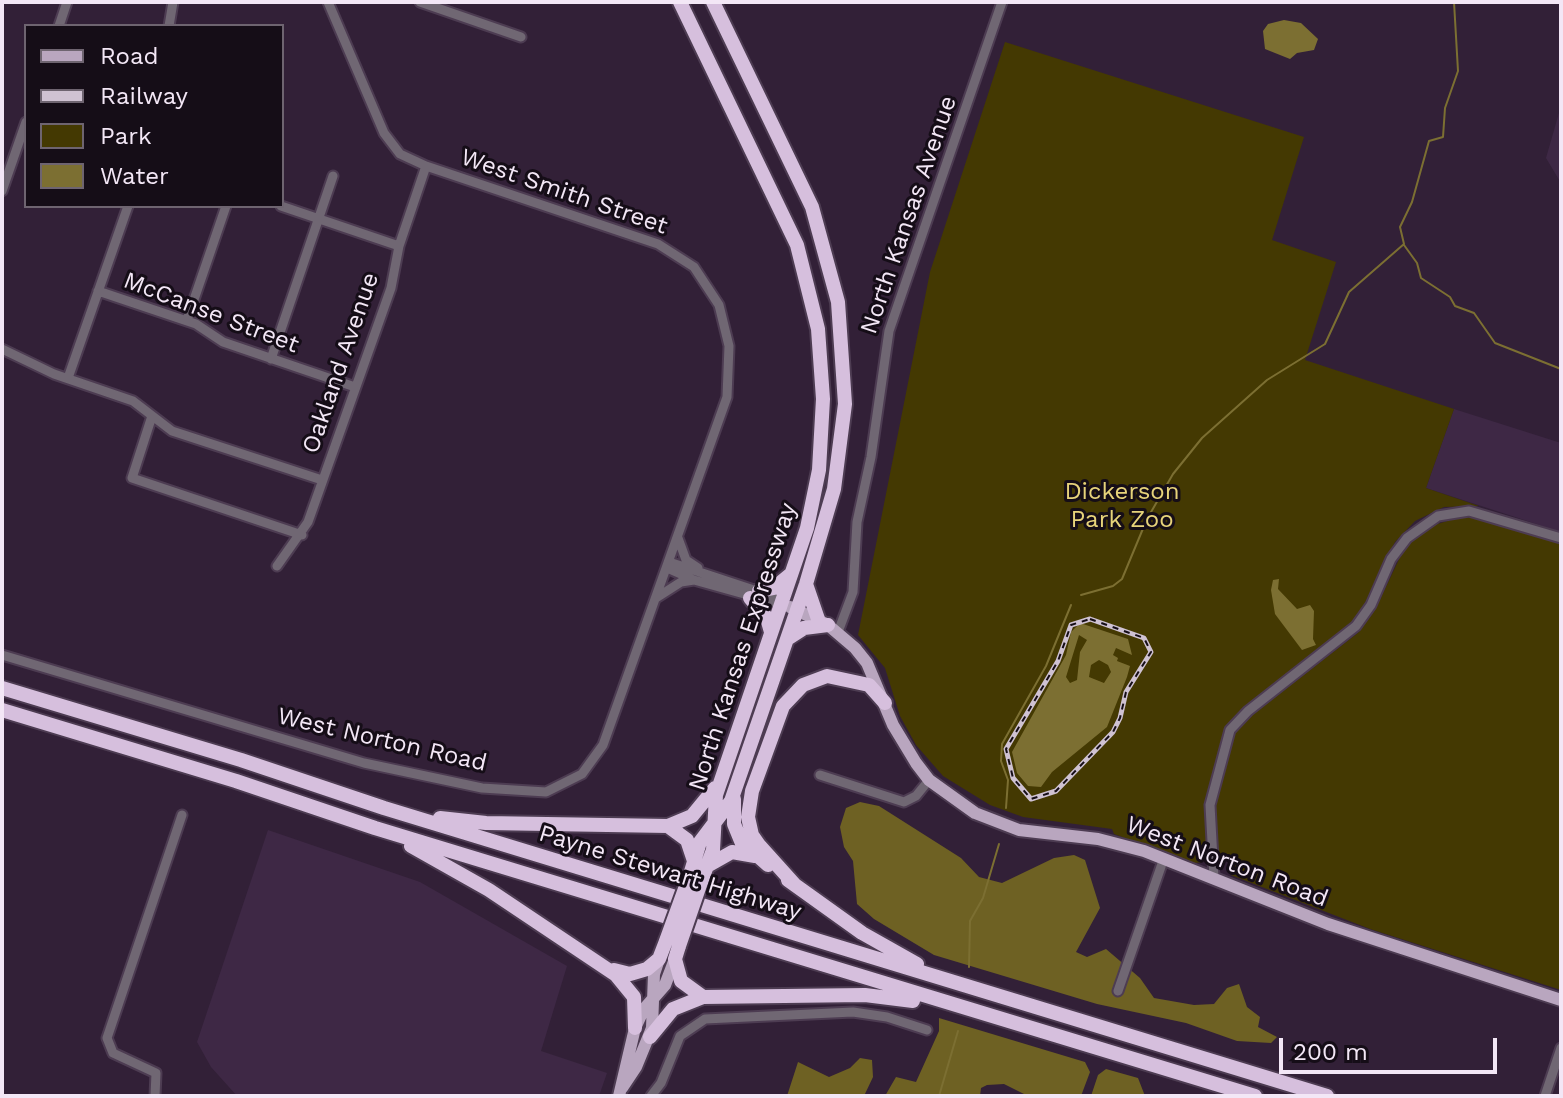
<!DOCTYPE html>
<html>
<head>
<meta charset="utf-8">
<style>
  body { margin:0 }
  #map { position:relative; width:1563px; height:1098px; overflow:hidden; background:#322037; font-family:"Work Sans",sans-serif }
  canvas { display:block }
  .frame { position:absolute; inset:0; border:4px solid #f3e7f6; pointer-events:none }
  .legend { position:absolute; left:24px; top:24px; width:260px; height:184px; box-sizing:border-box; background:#150d17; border:2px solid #6e6470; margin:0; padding:10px 14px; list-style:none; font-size:24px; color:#f3e7f6 }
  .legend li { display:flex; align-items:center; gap:16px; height:40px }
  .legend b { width:40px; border:2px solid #6e6470 }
  .scale { position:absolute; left:1279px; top:1038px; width:218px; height:36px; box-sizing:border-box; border:4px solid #f3e7f6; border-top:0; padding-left:10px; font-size:24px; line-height:28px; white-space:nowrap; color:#f3e7f6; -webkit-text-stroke:6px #150d17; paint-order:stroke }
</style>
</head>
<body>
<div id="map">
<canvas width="1563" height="1098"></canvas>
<div class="frame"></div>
<ul class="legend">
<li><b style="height:10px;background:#b9a6bf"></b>Road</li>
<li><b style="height:10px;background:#cfc2d2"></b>Railway</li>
<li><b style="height:22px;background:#443902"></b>Park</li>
<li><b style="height:22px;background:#7c6f32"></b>Water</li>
</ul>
<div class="scale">200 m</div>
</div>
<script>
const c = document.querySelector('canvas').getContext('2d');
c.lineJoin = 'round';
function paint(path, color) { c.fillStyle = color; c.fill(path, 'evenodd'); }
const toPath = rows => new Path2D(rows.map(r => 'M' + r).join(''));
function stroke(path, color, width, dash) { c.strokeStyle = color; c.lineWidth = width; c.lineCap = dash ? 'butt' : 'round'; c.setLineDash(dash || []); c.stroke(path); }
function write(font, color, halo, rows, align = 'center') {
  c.font = font + ' "Work Sans",sans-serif'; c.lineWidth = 6; c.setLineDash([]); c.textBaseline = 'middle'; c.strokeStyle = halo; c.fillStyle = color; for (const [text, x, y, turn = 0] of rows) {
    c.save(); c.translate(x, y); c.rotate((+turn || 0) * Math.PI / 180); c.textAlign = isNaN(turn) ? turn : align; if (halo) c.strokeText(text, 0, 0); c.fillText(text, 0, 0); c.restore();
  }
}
const built = toPath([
  [1561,106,1561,183,1546,158],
  [1454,409,1561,443,1561,532,1426,488],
  [268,830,420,882,567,966,541,1051,607,1073,599,1096,237,1096,211,1067,197,1042]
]);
const green = toPath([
  [1005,42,1304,137,1272,240,1336,262,1305,360,1454,409,1426,488,1479,506,1444,507,1415,521,1395,542,1358,617,1245,709,1241,724,1359,632,1375,610,1401,555,1410,542,1434,525,1461,517,1479,518,1561,543,1561,990,1370,929,1231,875,1226,855,1205,857,1203,862,1194,863,1114,834,1112,829,1023,817,990,805,943,776,916,745,900,716,885,668,858,635,930,272]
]);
const forest = toPath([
  [860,802,879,806,961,858,979,877,1002,883,1054,858,1074,855,1085,860,1100,908,1076,952,1087,957,1106,949,1140,978,1154,998,1194,1005,1214,1004,1227,988,1239,984,1247,1007,1260,1017,1258,1027,1277,1037,1271,1043,1237,1041,1186,1023,1097,1004,934,955,874,919,857,904,853,861,844,847,840,827,846,808],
  [939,1018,1085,1062,1090,1072,1081,1096,1028,1096,1004,1084,987,1085,981,1088,980,1096,885,1096,896,1077,916,1082,939,1031],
  [860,1058,872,1060,873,1077,864,1096,787,1096,798,1062,829,1077,850,1068],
  [1106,1069,1138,1078,1145,1096,1091,1096,1098,1075]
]);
const water = toPath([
  [1284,20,1301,23,1318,39,1314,50,1297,53,1290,59,1265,49,1263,31,1268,24],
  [1279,579,1278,589,1297,609,1310,605,1314,611,1313,639,1316,645,1302,650,1275,614,1271,590,1273,580],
  [1080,623,1128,639,1132,655,1116,648,1113,655,1118,658,1117,661,1130,666,1127,677,1107,727,1052,772,1041,787,1028,786,1017,773,1012,752,1066,655,1071,632],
  [1079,635,1087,640,1080,652,1077,680,1070,683,1066,677],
  [1099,660,1108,665,1111,672,1104,683,1089,677,1091,665]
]);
const stream = toPath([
  [1404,245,1417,263,1421,278,1450,297,1455,306,1474,313,1495,343,1561,369],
  [1081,595,1113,586,1122,579,1147,519,1173,474,1202,438,1267,380,1325,344,1349,292,1404,244,1400,227,1412,202,1429,141,1443,137,1445,108,1458,71,1454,2],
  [1006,808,1008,780,1001,761,1002,744,1046,666,1071,605],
  [969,967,970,921,983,898,999,844],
  [939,1096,958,1031]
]);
const minor = toPath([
  [420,2,521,37],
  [59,26,67,2],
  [169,26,173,2],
  [2,191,26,122],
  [281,206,399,246],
  [98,291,196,324,223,342,355,387],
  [187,320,226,206],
  [2,349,54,374,133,401,172,431,322,480],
  [271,359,333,176],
  [68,378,128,206],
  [152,416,132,478,302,535],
  [678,538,686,560,698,568],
  [669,562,769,595,780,604],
  [277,566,308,522,391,288,399,246,426,166],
  [667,568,694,580,780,604],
  [656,598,681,582,694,580],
  [838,632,853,592,857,522,871,457,889,331,1002,2],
  [2,655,364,763,482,788,546,792,582,774,603,745,727,397,729,346,719,305,694,267,658,244,426,166,400,154,384,133,328,2],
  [820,775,904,802,916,796,929,780],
  [1214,878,1210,805,1230,730,1248,711,1356,626,1371,605,1391,559,1407,538,1438,516,1469,511,1561,538],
  [1118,991,1164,858],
  [155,1096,156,1073,113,1053,107,1038,182,815],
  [651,1096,661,1083,680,1036,705,1019,853,1012,887,1017,927,1030],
  [1545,1096,1561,1048]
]);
const major = toPath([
  [790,607,828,625,855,648,867,663,893,725,916,763,929,780,975,813,1019,830,1098,839,1144,851,1328,924,1561,1000],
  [622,1088,636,1067,652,1028,654,974,659,959],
  [619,1096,635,1028,644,1009,665,985,675,959]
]);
const highway = toPath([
  [680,2,797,245,818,329,823,399,819,470,807,528,716,795,713,850,701,882],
  [806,584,818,619],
  [759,591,774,588,791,574],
  [750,598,767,618,771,632],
  [787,639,804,628,828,625],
  [2,688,241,760,384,808,1327,1096],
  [2,710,236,781,375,828,1255,1096],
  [734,799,734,824,741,841,768,865],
  [440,818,486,823,668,826,692,816,715,788],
  [668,826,687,840,694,861],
  [411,846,489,890,616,975,634,997,635,1028],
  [709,865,732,852,755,856],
  [689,878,700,842,731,801,806,584,834,489,845,404,838,302,812,207,713,2],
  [788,880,862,933,917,964],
  [795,885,759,845,752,835,748,817,752,791,783,706,803,685,827,676,869,685,885,703],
  [679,946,675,959,681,981,703,997],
  [614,970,630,974,647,969,659,959,666,941],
  [650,1037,673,1009,703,997,865,995,913,1001]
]);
const rail = toPath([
  [1090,619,1144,638,1151,652,1126,692,1120,718,1113,732,1056,791,1031,799,1013,778,1006,749,1058,661,1071,625,1090,619]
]);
const highwayBridge = toPath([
  [666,941,689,878],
  [679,946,701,882]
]);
const streetNames = [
  ["West Smith Street",564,192,19],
  ["North Kansas Avenue",909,215,-71],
  ["McCanse Street",211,313,21],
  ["Oakland Avenue",341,363,-71],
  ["North Kansas Expressway",743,647,-72],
  ["West Norton Road",382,740,13],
  ["West Norton Road",1227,862,21],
  ["Payne Stewart Highway",670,873,17]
];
const parkNames = [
  ["Dickerson",1122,492],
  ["Park Zoo",1122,520]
];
paint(built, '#3e2845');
paint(green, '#443902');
paint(forest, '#6e6123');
paint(water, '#7c6f32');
stroke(stream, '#7c6f32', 2);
stroke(minor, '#4d3c52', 13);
stroke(major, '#4d3c52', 16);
stroke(highway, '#4d3c52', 18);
stroke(minor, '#706773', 9);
stroke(major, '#b9a6bf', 12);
stroke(highway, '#d6bfdd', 14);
stroke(rail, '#cfc2d2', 5);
stroke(rail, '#150d17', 2, [6]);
stroke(highwayBridge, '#4d3c52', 18, []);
stroke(highwayBridge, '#d6bfdd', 14);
write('24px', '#f3e7f6', '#150d17', streetNames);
write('24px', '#e7d37a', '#150d17', parkNames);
</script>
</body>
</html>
